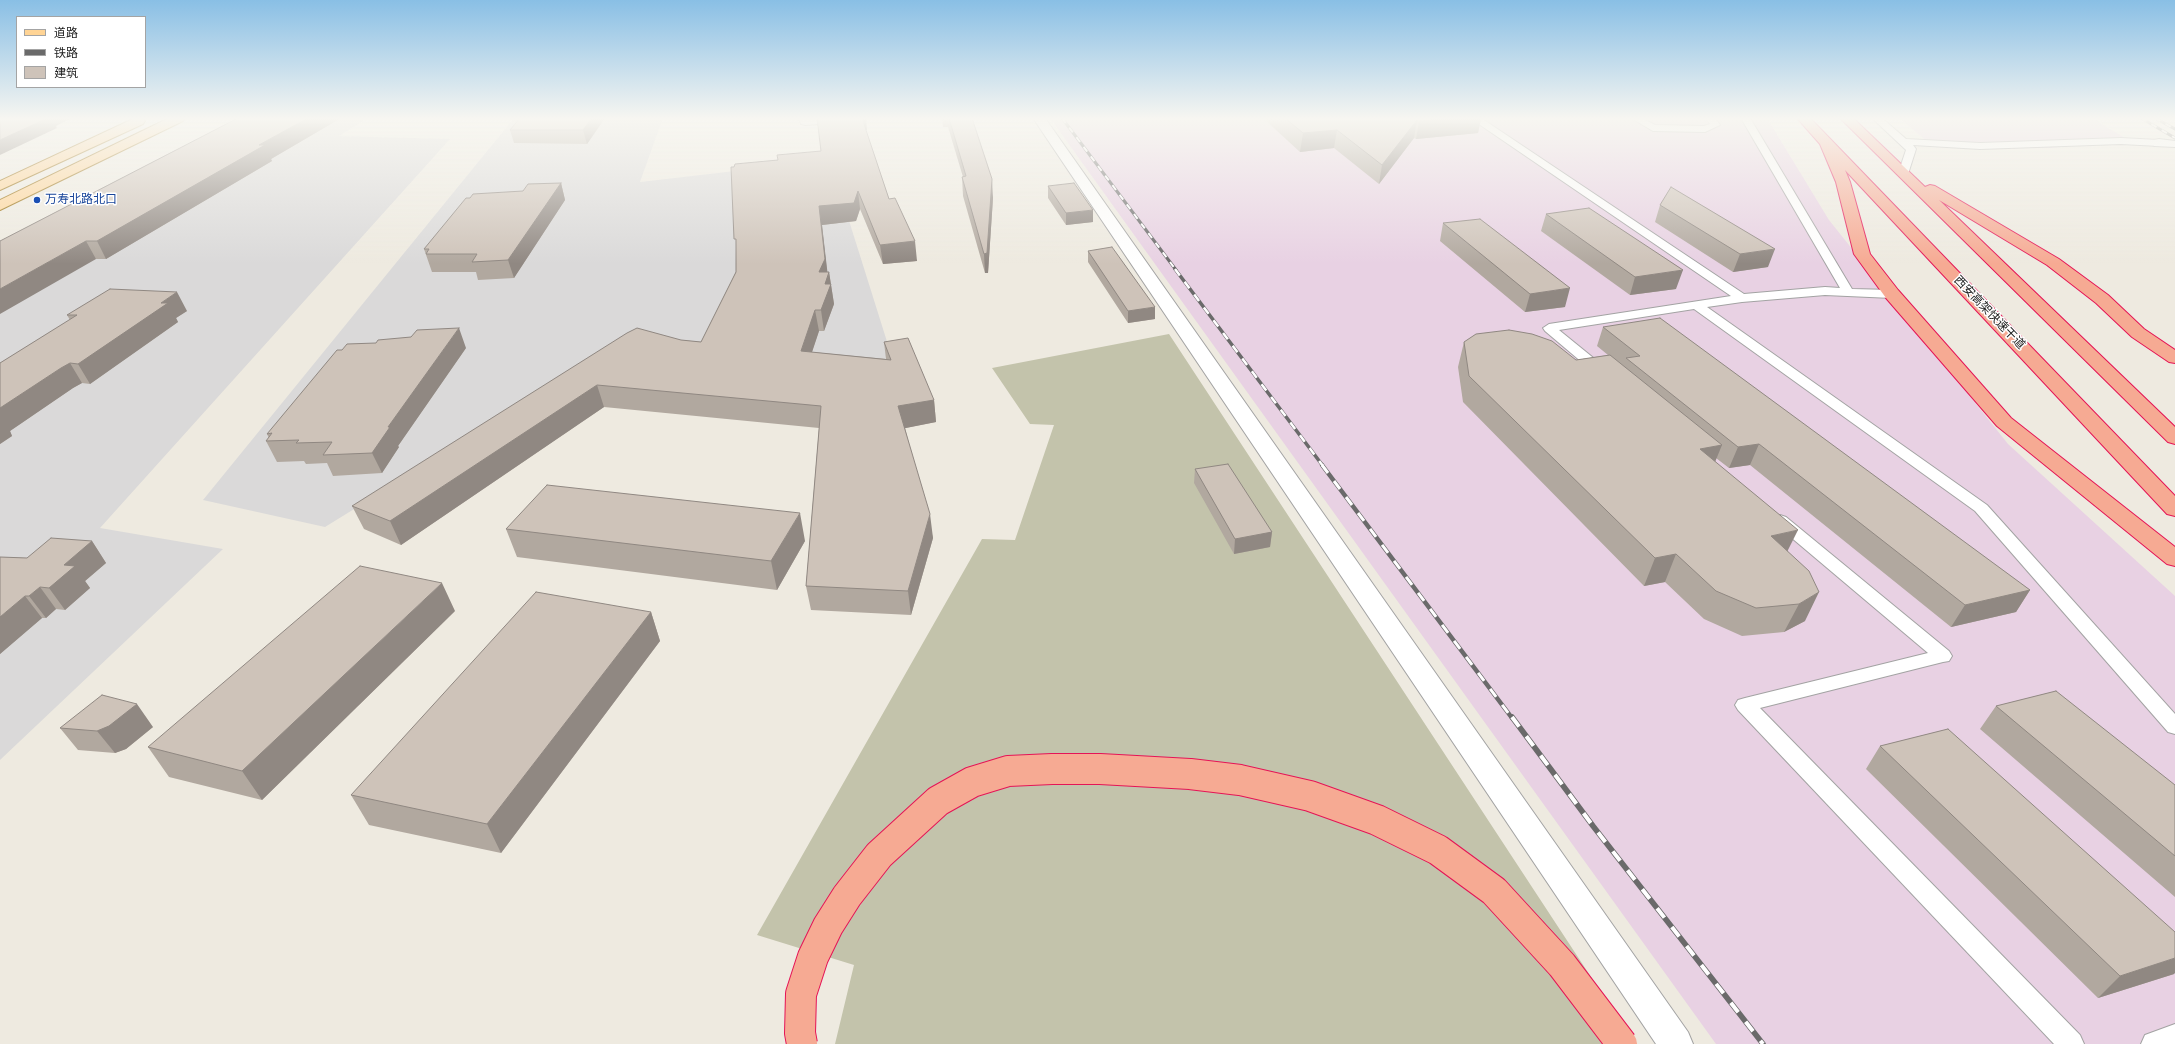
<!DOCTYPE html>
<html>
<head>
<meta charset="utf-8">
<style>
  body { margin:0 }
  #map { position:relative; width:2175px; height:1044px; overflow:hidden; background:#eeeae0; font-family:"Titillium Web","Noto Sans SC",sans-serif }
  canvas { display:block }
  .legend { position:absolute; left:16px; top:16px; width:130px; height:72px; box-sizing:border-box; background:#fff; border:1px solid #a4a4a4; margin:0; padding:5px 7px; list-style:none; font-size:12px; color:#1c1c1c }
  .legend li { display:flex; align-items:center; gap:8px; height:20px }
  .legend b { width:20px; border:1px solid #a4a4a4 }
</style>
</head>
<body>
<div id="map">
<canvas width="2175" height="1044"></canvas>
<ul class="legend">
<li><b style="height:5px;background:#ffd495"></b>道路</li>
<li><b style="height:5px;background:#6a6a6a"></b>铁路</li>
<li><b style="height:11px;background:#cec3b9"></b>建筑</li>
</ul>
</div>
<script>
const c = document.querySelector('canvas').getContext('2d');
c.lineJoin = 'round';
function paint(path, color) { c.fillStyle = color; c.fill(path, 'evenodd'); }
const toPath = rows => new Path2D(rows.map(r => 'M' + r).join(''));
function stroke(path, color, width, dash) { c.strokeStyle = color; c.lineWidth = width; c.lineCap = dash ? 'butt' : 'round'; c.setLineDash(dash || []); c.stroke(path); }
function write(font, color, halo, rows, align = 'center') {
  c.font = font + ' "Titillium Web","Noto Sans SC",sans-serif'; c.lineWidth = 3; c.setLineDash([]); c.textBaseline = 'middle'; c.strokeStyle = halo; c.fillStyle = color; for (const [text, x, y, turn = 0] of rows) {
    c.save(); c.translate(x, y); c.rotate((+turn || 0) * Math.PI / 180); c.textAlign = isNaN(turn) ? turn : align; if (halo) c.strokeText(text, 0, 0); c.fillText(text, 0, 0); c.restore();
  }
}
const residential = toPath([
  [260,118,368,118,339,136,450,139,100,528,223,549,0,760,0,255],
  [514,118,663,118,640,182,830,160,889,348,883,367,633,337,325,527,203,500]
]);
const industrial = toPath([
  [1050,118,1767,118,1829,220,2008,444,2175,596,2175,1044,1716,1044],
  [1899,118,2092,118,2127,139,2052,148,1934,147]
]);
const construction = toPath([
  [1169,334,1635,1044,835,1044,854,965,757,935,982,539,1015,540,1054,425,1030,424,992,368]
]);
const service = toPath([
  [1470,118,1481,118,1744,294,1825,287,1840,288,1741,118,1750,118,1852,289,1892,290,1898,294,1892,298,1825,295,1742,302,1707,307,1987,505,2175,714,2175,734,2168,732,1975,511,1694,309,1559,330,1607,369,1609,372,1607,375,1602,376,1597,375,1545,331,1543,328,1549,324,1731,296,1470,118],
  [1631,118,1642,118,1655,125,1704,126,1710,124,1706,118,1715,118,1720,125,1705,132,1653,131,1631,118],
  [1872,118,1882,118,1906,139,1980,143,2121,138,2159,140,2164,143,2159,146,2121,144,1980,149,1913,145,1916,149,1908,174,1903,177,1898,174,1906,150,1872,118],
  [1780,515,1786,517,1949,651,1952,656,1949,661,1943,662,1760,708,2080,1035,2084,1044,2054,1044,1738,710,1735,705,1738,700,1745,698,1928,653,1774,523,1772,520,1774,517,1780,515],
  [2175,1024,2175,1044,2141,1044,2145,1035,2175,1024]
]);
const minor = toPath([
  [799,118,857,118,851,122,805,125,801,124,799,118],
  [1033,118,1045,118,1688,1032,1693,1044,1656,1044,1033,118],
  [2159,139,2175,141,2175,147,2154,146,2153,143,2154,140,2159,139]
]);
const primary = toPath([
  [135,118,143,118,145,121,143,124,0,190,0,181,135,118],
  [169,118,185,118,183,121,0,210,0,200,169,118]
]);
const trunk = toPath([
  [1797,118,1810,118,2175,496,2175,516,2167,514,1845,170,1850,182,1870,254,1898,290,2011,418,2175,547,2175,566,2167,564,1997,426,1886,298,1854,254,1836,182,1820,144,1797,118],
  [1840,118,1853,118,1925,187,1930,185,1935,186,2059,259,2108,295,2144,329,2175,350,2175,363,2169,362,2132,337,2096,303,2047,265,1939,200,2175,427,2175,444,2168,442,1840,118]
]);
const railFar3 = toPath([
  [1062,118,1176,270],
  [2141,118,2175,138],
  [2155,118,2175,129]
]);
const railFar2 = toPath([
  [1175,269,1323,466]
]);
const railFar1 = toPath([
  [1322,465,1512,718]
]);
const rail = toPath([
  [1512,717,1593,826,1763,1044]
]);
const trunkBridge = toPath([
  [802,1044,800,1033,801,994,813,957,828,926,847,896,879,855,938,801,972,782,1008,771,1052,769,1100,769,1190,774,1240,780,1310,796,1377,820,1438,850,1494,891,1562,965,1622,1044]
]);
const wall = toPath([
  [238,118,341,118,271,159,272,161,106,259,96,259,0,241],
  [520,118,605,118,587,144,514,143,510,130],
  [817,118,867,130,866,130,889,199,917,261,883,264,860,209,856,221,822,225,827,272,829,272,834,304,824,331,819,331,812,352,886,359,884,342,934,400,936,422,905,428,933,538,911,615,811,610,806,586,819,428,604,407,401,545,364,529,352,506,681,340,701,342,736,272,736,247,734,167,778,160,821,151],
  [942,118,972,118,993,198,988,273,985,273,963,196,962,177,963,177,948,127,943,127],
  [1263,118,1481,118,1478,133,1416,139,1414,138,1379,184,1334,148,1300,152],
  [561,183,565,200,514,278,478,280,476,272,432,272,424,249,523,191],
  [1048,186,1093,222,1066,225,1048,198],
  [1660,205,1768,267,1733,272,1655,222],
  [1546,214,1676,289,1630,295,1541,231],
  [1443,223,1565,307,1525,312,1440,241],
  [1088,251,1155,319,1128,323,1088,262],
  [187,311,176,318,178,322,90,384,82,383,73,388,10,431,12,436,0,444,0,363,70,320,67,315],
  [1603,327,2030,590,2016,612,1951,627,1750,465,1729,468,1716,458,1715,461,1788,551,1805,621,1784,632,1742,636,1704,619,1665,582,1644,586,1463,402,1458,367,1464,342,1576,360,1608,355,1597,346],
  [466,348,398,446,399,447,382,473,333,476,327,463,306,464,304,461,277,462,266,441,269,438,267,434],
  [1195,469,1272,532,1270,547,1234,554,1194,483],
  [506,529,805,541,777,590,517,557],
  [92,541,106,563,85,581,90,588,65,610,56,609,46,618,42,618,0,654,0,557,27,558],
  [455,611,262,800,169,777,148,747],
  [651,612,660,641,501,853,369,825,351,795],
  [1996,706,2175,785,2175,897,1980,729],
  [153,727,126,749,115,753,78,750,60,728],
  [1880,746,2174,974,2098,998,1866,769]
]);
const shadedWall = toPath([
  [44,118,72,118,56,126,57,128,0,155,0,140],
  [308,118,341,118,271,159,272,161,106,259,97,241,259,145],
  [592,118,605,118,587,144,583,130],
  [861,118,866,118,867,130,862,131],
  [1452,118,1481,118,1478,133,1416,139,1419,121],
  [1417,120,1414,138,1379,184,1382,165],
  [1337,130,1334,148,1300,152,1303,133],
  [992,179,993,198,988,273,985,273,984,254],
  [561,183,565,200,514,278,508,260],
  [858,191,860,209,856,221,822,225,828,277,829,272,834,304,824,331,821,310,819,272,819,206],
  [1093,210,1093,222,1066,225,1066,213],
  [86,241,96,259,0,314,0,289],
  [915,241,917,261,883,264,880,245],
  [1775,249,1768,267,1733,272,1740,254],
  [1683,270,1676,289,1630,295,1635,277],
  [1570,288,1565,307,1525,312,1530,294],
  [177,292,187,311,176,318,178,322,90,384,78,364,161,303],
  [1155,307,1155,319,1128,323,1128,311],
  [815,310,819,331,805,373,801,351],
  [459,328,466,348,398,446,399,447,382,473,372,453,388,427],
  [70,363,82,383,73,388,10,431,12,436,0,444,0,408,61,368],
  [597,385,604,407,401,545,390,521],
  [934,400,936,422,901,429,898,406],
  [1759,444,1750,465,1729,468,1738,447],
  [1722,445,1711,472,1700,449],
  [800,513,805,541,777,590,771,561],
  [930,514,933,538,911,615,908,591],
  [1798,530,1784,558,1771,536],
  [1272,532,1270,547,1234,554,1235,539],
  [92,541,106,563,85,581,90,588,65,610,49,588,64,565],
  [1676,554,1665,582,1644,586,1655,558],
  [442,583,455,611,262,800,242,771],
  [40,587,56,609,46,618,29,596],
  [2030,590,2016,612,1951,627,1965,605],
  [1819,592,1805,621,1784,632,1799,604],
  [25,596,42,618,0,654,0,617],
  [651,612,660,641,501,853,487,824],
  [137,704,153,727,126,749,115,753,97,731],
  [2175,958,2175,973,2174,974,2098,998,2120,976]
]);
const building = toPath([
  [0,118,48,118,0,140,0,118],
  [238,118,308,118,259,145,265,145,97,241,86,241,0,289,0,241,238,118],
  [520,118,592,118,583,130,510,130,520,118],
  [817,118,862,118,889,199,895,198,915,241,880,245,858,191,854,203,819,206,825,259,819,272,829,272,825,284,831,284,821,310,815,310,801,351,891,360,884,342,908,338,934,400,898,406,930,514,908,591,806,586,821,406,597,385,390,521,352,506,627,333,637,328,681,340,701,342,736,272,736,239,734,239,731,167,734,167,735,164,778,160,777,155,821,151,817,118],
  [949,118,972,118,992,179,987,253,984,254,962,177,966,176,949,118],
  [1285,118,1452,118,1419,121,1417,120,1382,165,1337,130,1303,133,1285,118],
  [561,183,508,260,472,262,477,254,426,254,429,249,424,249,466,198,470,198,473,194,523,191,528,184,561,183],
  [1074,183,1093,210,1066,213,1048,186,1074,183],
  [1671,187,1775,249,1740,254,1660,205,1671,187],
  [1589,208,1683,270,1635,277,1546,214,1589,208],
  [1480,219,1570,288,1530,294,1443,223,1480,219],
  [1112,247,1155,307,1128,311,1088,251,1112,247],
  [110,289,177,292,161,303,168,303,78,364,70,363,61,368,0,408,0,363,77,315,67,315,110,289],
  [1660,318,2030,590,1965,605,1759,444,1738,447,1626,358,1640,356,1603,327,1660,318],
  [459,328,388,427,390,427,372,453,323,455,332,442,296,443,299,440,266,441,272,433,267,434,337,350,342,350,347,344,376,343,378,340,411,337,417,330,459,328],
  [1509,330,1532,334,1552,341,1576,360,1610,355,1722,445,1700,449,1798,530,1771,536,1809,571,1819,592,1799,604,1756,608,1716,591,1676,554,1655,558,1469,376,1464,342,1476,334,1509,330],
  [1228,464,1272,532,1235,539,1195,469,1228,464],
  [547,485,800,513,771,561,506,529,547,485],
  [51,538,92,541,64,565,75,566,49,588,40,587,29,596,25,596,0,617,0,557,27,558,51,538],
  [360,566,442,583,242,771,148,747,360,566],
  [536,592,651,612,487,824,351,795,536,592],
  [2056,691,2175,785,2175,856,1996,706,2056,691],
  [102,695,137,704,109,726,97,731,60,728,102,695],
  [1948,729,2175,932,2175,958,2120,976,1880,746,1948,729]
]);
const markers = [
  [37,200,4,"#1a4fb4"]
];
const farTransitnames = [
  ["万寿北路北口",45,200]
];
const farStreetnames = [
  ["西安高架快速干道",1989,313,46]
];
paint(residential, '#dad9d9');
paint(industrial, '#e8d1e3');
paint(construction, '#c3c3ab');
stroke(service, '#a3a3a3', 2);
stroke(minor, '#a3a3a3', 2);
stroke(primary, '#946700', 2);
stroke(trunk, '#e51456', 2);
paint(service, '#fff');
paint(minor, '#fff');
paint(primary, '#ffd495');
paint(trunk, '#f6aa93');
stroke(railFar3, '#6a6a6a', 3);
stroke(railFar2, '#6a6a6a', 3.5);
stroke(railFar1, '#6a6a6a', 4.5);
stroke(rail, '#6a6a6a', 5.5);
stroke(railFar3, '#fff', 2, [6]);
stroke(railFar2, '#fff', 2.5, [8]);
stroke(railFar1, '#fff', 3, [10]);
stroke(rail, '#fff', 4, [12]);
stroke(trunkBridge, '#e51456', 32, []);
stroke(trunkBridge, '#f6aa93', 30);
paint(wall, '#b1a89f');
paint(shadedWall, '#908882');
paint(building, '#cec3b9');
stroke(building, '#908882', 1);
const sky = c.createLinearGradient(0, 0, 0, 264);
sky.addColorStop(0, '#89bfe5');
sky.addColorStop(0.45, '#f7f6f1');
sky.addColorStop(1, '#f7f6f100');
c.fillStyle = sky;
c.fillRect(0, 0, 2175, 264);
for (const [x, y, r, color] of markers) { const dot = new Path2D(); dot.arc(x, y, r, 0, 2 * Math.PI); c.fillStyle = color; c.fill(dot); stroke(dot, '#fff', 1.5); }
write('12px', '#164399', '#fff', farTransitnames, 'left');
write('12px', '#1c1c1c', '#fff', farStreetnames);
</script>
</body>
</html>
